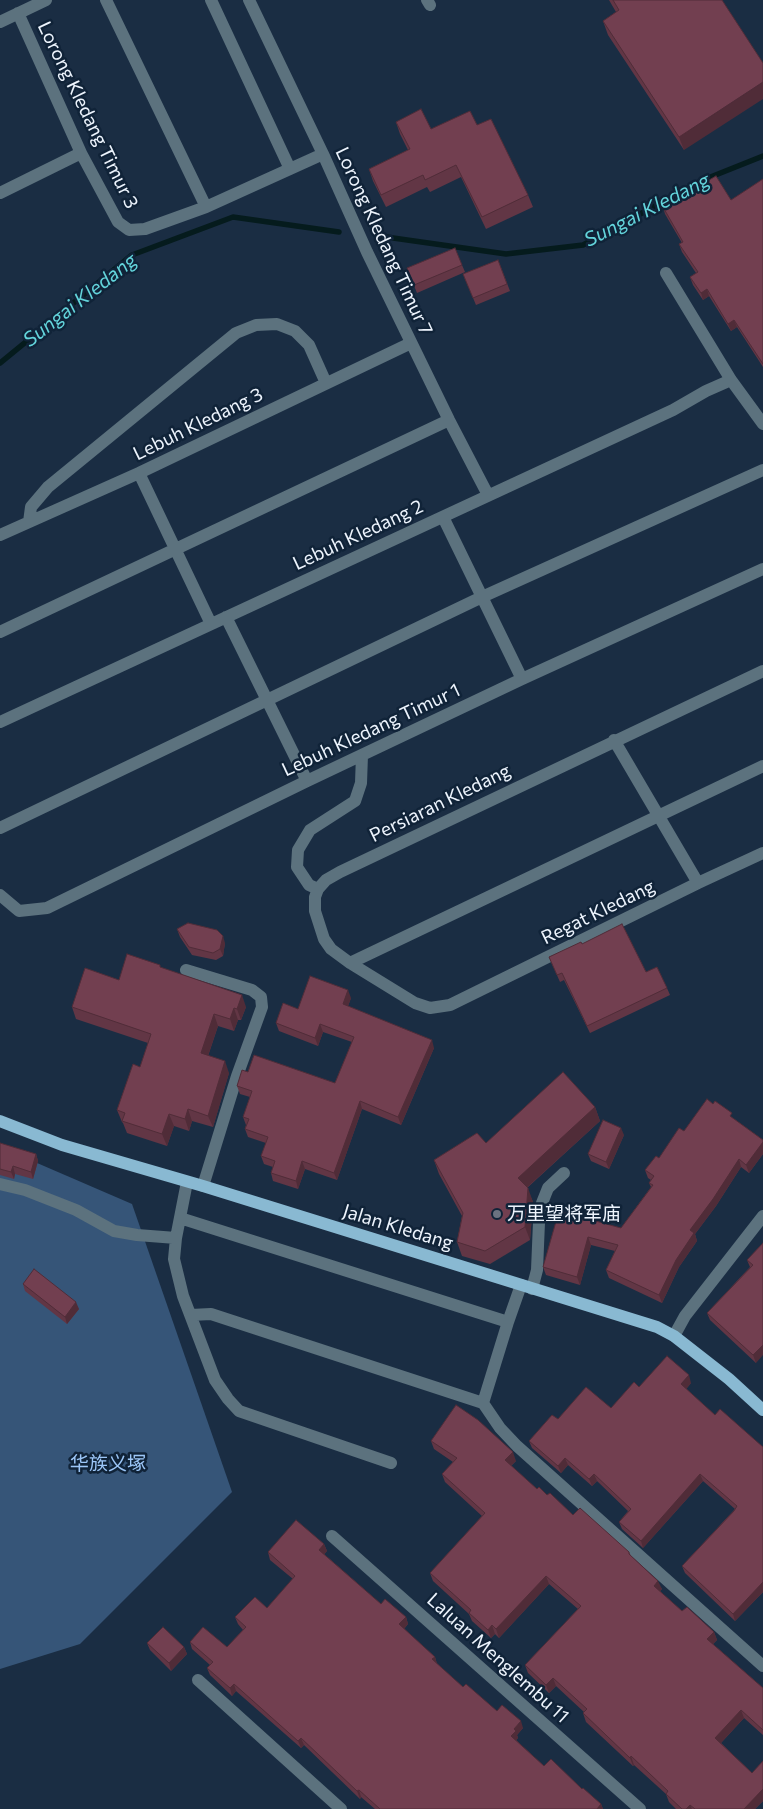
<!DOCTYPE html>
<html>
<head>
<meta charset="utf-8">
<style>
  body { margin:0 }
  canvas { display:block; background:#1a2d43 }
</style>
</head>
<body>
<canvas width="763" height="1809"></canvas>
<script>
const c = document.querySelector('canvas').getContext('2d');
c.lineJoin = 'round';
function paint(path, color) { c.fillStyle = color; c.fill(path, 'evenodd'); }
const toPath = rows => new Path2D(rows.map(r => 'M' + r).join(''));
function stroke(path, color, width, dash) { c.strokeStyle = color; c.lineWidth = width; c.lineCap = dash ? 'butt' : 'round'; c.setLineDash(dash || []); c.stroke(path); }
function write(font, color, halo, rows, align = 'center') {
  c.font = font + ' Commissioner,"Noto Sans SC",sans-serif'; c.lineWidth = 5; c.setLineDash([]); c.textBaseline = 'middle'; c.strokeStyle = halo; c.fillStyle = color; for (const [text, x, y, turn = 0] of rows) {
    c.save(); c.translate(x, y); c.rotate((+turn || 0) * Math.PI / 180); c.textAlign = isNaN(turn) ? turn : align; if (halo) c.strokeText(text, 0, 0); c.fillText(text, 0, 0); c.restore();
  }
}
const green = toPath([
  [0,1147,132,1204,232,1492,80,1644,0,1669]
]);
const stream = toPath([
  [379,236,506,254,583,245,703,180,763,156],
  [0,363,132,255,233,217,339,232]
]);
const minor = toPath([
  [106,0,206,207],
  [211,0,290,169],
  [249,0,323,154,367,252,449,420,488,495],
  [427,0,430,5],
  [18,13,81,153,118,222,129,230,145,229,206,207,323,154],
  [0,22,46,0],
  [0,193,81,153],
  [666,273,731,380,763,424],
  [139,473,211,624],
  [443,517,522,679],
  [29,522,31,507,48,487,236,333,256,325,277,324,295,331,309,345,326,383],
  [0,535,139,473,411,343],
  [226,617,307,781],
  [0,632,449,420],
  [763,671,340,872,326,880,318,889,315,897,315,911,324,939,331,949,350,963,415,1003,430,1008,450,1005,698,883,763,853],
  [0,722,673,410,706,391,731,380],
  [614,740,698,883],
  [0,828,482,597,763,470],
  [318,889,309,885,297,867,298,850,310,830,355,801,361,783,362,755],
  [0,895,19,911,47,908,307,781,522,679,763,569],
  [350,963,763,766],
  [186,970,252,990,261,997,262,1007,237,1076,203,1186],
  [187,1182,176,1238,174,1259,183,1296,215,1380,228,1399,239,1411,391,1463],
  [0,1184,25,1190,76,1210,114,1231,137,1235,176,1238],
  [180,1218,508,1322,521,1285],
  [532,1289,537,1270,539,1222,542,1203,548,1188,564,1173],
  [191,1315,211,1314,483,1403,500,1428,517,1446,763,1666],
  [674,1336,685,1316,763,1216],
  [483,1403,508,1322],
  [332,1536,640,1809],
  [198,1680,341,1809]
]);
const major = toPath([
  [0,1121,62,1145,203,1186,657,1327,674,1336,729,1379,763,1410]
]);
const wall = toPath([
  [609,0,722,0,684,150,608,35,603,21,616,12],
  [396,122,431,129,477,125,528,195,533,207,486,229,461,177,430,192,427,187,386,207,373,181,369,169,408,150,400,134],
  [763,179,763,367,737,327,731,331,709,296,703,300,693,285,690,277,696,273,682,252,679,244,682,243,665,214,663,207,731,200],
  [498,260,510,291,476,305,463,274],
  [462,265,465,272,417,293,407,268],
  [177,929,225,943,223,956,216,960,192,955,180,937],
  [582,944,646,972,667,988,670,995,590,1033,564,980,560,982,549,957],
  [162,968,246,1007,241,1020,238,1020,234,1031,218,1026,208,1056,229,1073,213,1127,192,1121,189,1131,174,1126,167,1146,127,1133,123,1123,122,1122,117,1110,140,1067,148,1043,76,1019,72,1007,119,980],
  [351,998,348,1006,434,1048,401,1125,362,1109,337,1180,305,1169,298,1189,273,1181,271,1173,273,1167,264,1164,261,1156,266,1143,248,1137,245,1129,246,1125,243,1117,250,1097,240,1094,237,1086,248,1072,335,1083,352,1042,323,1032,318,1046,279,1031,276,1023,298,1009],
  [595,1107,600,1121,527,1188,533,1202,530,1240,490,1264,462,1256,457,1242,462,1216,439,1174,434,1160],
  [734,1119,763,1140,763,1154,749,1173,741,1167,716,1206,695,1234,697,1241,679,1267,662,1303,609,1278,606,1270,615,1251,591,1245,580,1285,546,1275,543,1267,559,1211,621,1228,651,1187,649,1183,651,1180,648,1178,645,1170,659,1158,684,1131],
  [624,1135,609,1169,591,1161,588,1154],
  [0,1143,36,1154,38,1161,33,1179,15,1174,14,1179,0,1175],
  [763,1243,756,1363,710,1320,707,1313,750,1267,747,1260],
  [23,1284,79,1309,67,1324,25,1291],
  [691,1383,686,1389,715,1415,763,1447,763,1592,735,1621,685,1573,682,1566,735,1509,703,1481,643,1548,622,1529,619,1522,628,1511,597,1481,592,1486,568,1465,561,1473,532,1448,529,1441,558,1419,611,1408,639,1387],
  [431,1441,516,1461,511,1466,537,1489,547,1495,573,1515,629,1552,631,1556,662,1589,660,1591,682,1611,714,1632,717,1640,713,1644,763,1688,763,1735,744,1718,721,1743,752,1773,763,1761,763,1801,755,1809,676,1809,669,1802,666,1794,634,1765,633,1766,586,1722,583,1713,584,1712,556,1686,549,1693,528,1673,525,1665,578,1609,549,1584,499,1638,495,1634,491,1638,472,1621,469,1614,433,1581,430,1573,482,1516,445,1482,442,1474,453,1462,434,1449],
  [324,1544,327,1551,324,1554,381,1604,406,1617,408,1624,404,1629,435,1657,437,1664,463,1687,497,1711,523,1728,517,1735,518,1738,516,1740,544,1766,582,1789,601,1804,603,1809,375,1809,361,1797,360,1799,304,1745,301,1748,236,1691,232,1696,210,1675,207,1668,210,1665,192,1649,190,1642,227,1647,243,1630,238,1624,235,1617,267,1608,293,1579,270,1560,268,1552],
  [147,1643,184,1647,187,1654,171,1671,150,1650]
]);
const shadedWall = toPath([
  [763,82,763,99,684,150,679,137],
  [707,289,709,296,703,300,701,293],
  [734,320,737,327,731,331,728,324],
  [223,936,225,943,223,956,220,949],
  [348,990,351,998,346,1012,343,1004],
  [242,995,246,1007,241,1020,237,1009],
  [234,1008,238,1020,234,1031,230,1019],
  [214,1014,218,1026,205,1065,201,1053],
  [320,1024,323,1032,318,1046,315,1038],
  [432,1040,434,1048,401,1125,398,1117],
  [225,1061,229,1073,213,1127,208,1116],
  [360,1101,362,1109,337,1180,334,1173],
  [595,1107,600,1121,523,1191,518,1178],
  [188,1109,192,1121,189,1131,185,1119],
  [169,1114,174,1126,167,1146,162,1134],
  [621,1128,624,1135,609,1169,606,1162],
  [763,1142,763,1154,749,1173,746,1165],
  [36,1154,38,1161,33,1179,31,1172],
  [739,1159,741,1167,716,1206,695,1234,697,1241,679,1267,662,1303,659,1295,690,1230],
  [302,1161,305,1169,298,1189,296,1181],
  [13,1166,15,1174,14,1179,11,1172],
  [528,1188,533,1202,530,1240,525,1227],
  [588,1237,591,1245,580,1285,577,1277],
  [76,1302,79,1309,67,1324,65,1317],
  [763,1345,763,1355,756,1363,753,1355],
  [689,1375,691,1383,684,1392,681,1384],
  [513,1452,516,1461,508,1468,505,1460],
  [565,1458,568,1465,561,1473,558,1466],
  [594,1474,597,1481,592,1486,589,1479],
  [700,1474,703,1481,643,1548,641,1541],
  [324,1544,327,1551,322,1557,319,1550],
  [546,1576,549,1584,499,1638,496,1629],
  [658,1581,662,1589,657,1594,654,1586],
  [763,1582,763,1592,735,1621,733,1614],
  [406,1617,408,1624,402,1631,399,1624],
  [492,1625,495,1634,491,1638,488,1630],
  [714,1632,717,1640,710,1647,707,1639],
  [184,1647,187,1654,171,1671,169,1663],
  [435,1657,437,1664,432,1659],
  [553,1678,556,1686,549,1693,546,1685],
  [234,1684,236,1691,232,1696,230,1688],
  [741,1710,744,1718,718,1746,715,1738],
  [521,1721,523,1728,517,1735,518,1738,514,1743,511,1736,514,1729],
  [301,1738,304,1745,301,1748,298,1741],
  [631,1756,634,1765,633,1766,630,1758],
  [763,1789,763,1801,755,1809,744,1809],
  [359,1790,361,1797,360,1799,357,1791],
  [601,1804,603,1809,597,1809],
  [690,1805,692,1809,686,1809]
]);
const building = toPath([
  [613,0,722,0,763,63,763,82,679,137,603,21,619,10,613,0],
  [421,109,431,129,470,111,477,125,491,119,528,195,482,217,456,165,425,180,423,175,381,195,369,169,410,149,396,122,421,109],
  [716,176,731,200,763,179,763,364,734,320,728,324,707,289,701,293,690,277,698,272,679,244,683,242,663,207,716,176],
  [455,248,462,265,414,285,407,268,455,248],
  [498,260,507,284,473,298,463,274,498,260],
  [188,923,217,930,223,936,220,949,213,953,189,947,177,929,188,923],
  [622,924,646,972,657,967,667,988,587,1026,562,973,557,975,549,957,581,942,582,944,622,924],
  [127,954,160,965,160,967,242,995,237,1009,234,1008,230,1019,214,1014,201,1053,225,1061,208,1116,188,1109,185,1119,169,1114,162,1134,122,1121,125,1113,117,1110,133,1064,140,1067,151,1034,72,1007,85,968,119,980,127,954],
  [310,976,348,990,343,1004,432,1040,398,1117,360,1101,334,1173,302,1161,296,1181,271,1173,275,1161,261,1156,268,1137,245,1129,249,1119,243,1117,252,1091,237,1086,242,1070,248,1072,254,1055,335,1083,354,1037,320,1024,315,1038,276,1023,283,1003,298,1009,310,976],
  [563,1072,595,1107,518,1178,528,1188,525,1227,485,1251,457,1242,463,1213,434,1160,477,1133,486,1143,563,1072],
  [707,1099,713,1104,715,1101,732,1113,730,1116,763,1140,763,1142,746,1165,739,1159,713,1199,690,1230,694,1233,676,1260,659,1295,606,1270,618,1245,588,1237,577,1277,543,1267,559,1211,621,1228,653,1185,649,1183,654,1176,645,1170,656,1156,659,1158,679,1128,684,1131,707,1099],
  [603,1120,621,1128,606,1162,588,1154,603,1120],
  [0,1143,36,1154,31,1172,13,1166,11,1172,0,1169,0,1143],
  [763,1243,763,1345,753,1355,707,1313,753,1265,747,1260,763,1243],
  [34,1269,76,1302,65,1317,23,1284,34,1269],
  [667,1356,689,1375,681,1384,715,1415,720,1409,763,1447,763,1582,733,1614,682,1566,734,1511,737,1506,700,1474,641,1541,619,1522,631,1509,594,1474,589,1479,565,1458,558,1466,529,1441,552,1415,558,1419,586,1387,611,1408,634,1382,639,1387,667,1356],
  [456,1405,478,1420,513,1452,505,1460,537,1489,539,1487,547,1495,550,1493,573,1515,580,1508,629,1552,629,1554,658,1581,654,1586,682,1611,687,1607,714,1632,707,1639,763,1688,763,1730,741,1710,715,1738,752,1773,763,1761,763,1789,744,1809,695,1809,690,1805,686,1809,682,1809,666,1794,668,1791,631,1756,630,1758,583,1713,587,1709,553,1678,546,1685,525,1665,581,1606,546,1576,496,1629,492,1625,488,1630,469,1613,471,1610,430,1573,485,1513,442,1474,457,1458,431,1441,456,1405],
  [296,1520,324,1544,319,1550,381,1604,385,1599,406,1617,399,1624,435,1657,432,1659,463,1687,466,1684,497,1711,502,1705,521,1721,514,1729,516,1731,511,1736,544,1766,551,1759,582,1789,583,1788,601,1804,597,1809,380,1809,359,1790,357,1791,301,1738,298,1741,234,1684,230,1688,207,1668,213,1662,190,1642,203,1627,227,1647,246,1627,235,1617,255,1597,267,1608,295,1576,268,1552,296,1520],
  [163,1627,184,1647,169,1663,147,1643,163,1627]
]);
const markers = [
  [497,1214,5,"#6b7280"]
];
const streetNames = [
  ["Lorong Kledang Timur 3",88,115,64],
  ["Lorong Kledang Timur 7",384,241,65],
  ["Lebuh Kledang 3",198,424,-26],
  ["Lebuh Kledang 2",358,535,-25],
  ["Lebuh Kledang Timur 1",371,730,-25],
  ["Persiaran Kledang",440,803,-26],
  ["Regat Kledang",598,912,-26],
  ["Jalan Kledang",398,1227,17],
  ["Laluan Menglembu 11",498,1658,42]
];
const poiNames = [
  ["万里望将军庙",507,1214]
];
const parkNames = [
  ["华族义塚",108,1464]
];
const waterNames = [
  ["Sungai Kledang",647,210,-27],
  ["Sungai Kledang",80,300,-38]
];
paint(green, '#365578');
stroke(stream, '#051b1d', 5.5);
stroke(minor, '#5c727e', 12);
stroke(major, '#89b9d2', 12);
paint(wall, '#623645');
paint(shadedWall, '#502c38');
paint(building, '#723f50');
stroke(building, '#502c38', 1);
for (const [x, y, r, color] of markers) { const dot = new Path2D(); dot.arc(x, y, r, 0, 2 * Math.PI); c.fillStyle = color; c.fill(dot); stroke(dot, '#102338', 2); }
write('19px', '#edf4fd', '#102338', streetNames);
write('19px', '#edf4fd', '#102338', poiNames, 'left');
write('19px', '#9cc6f7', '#102338', parkNames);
write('italic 20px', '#63d4db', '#102338', waterNames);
</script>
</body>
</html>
